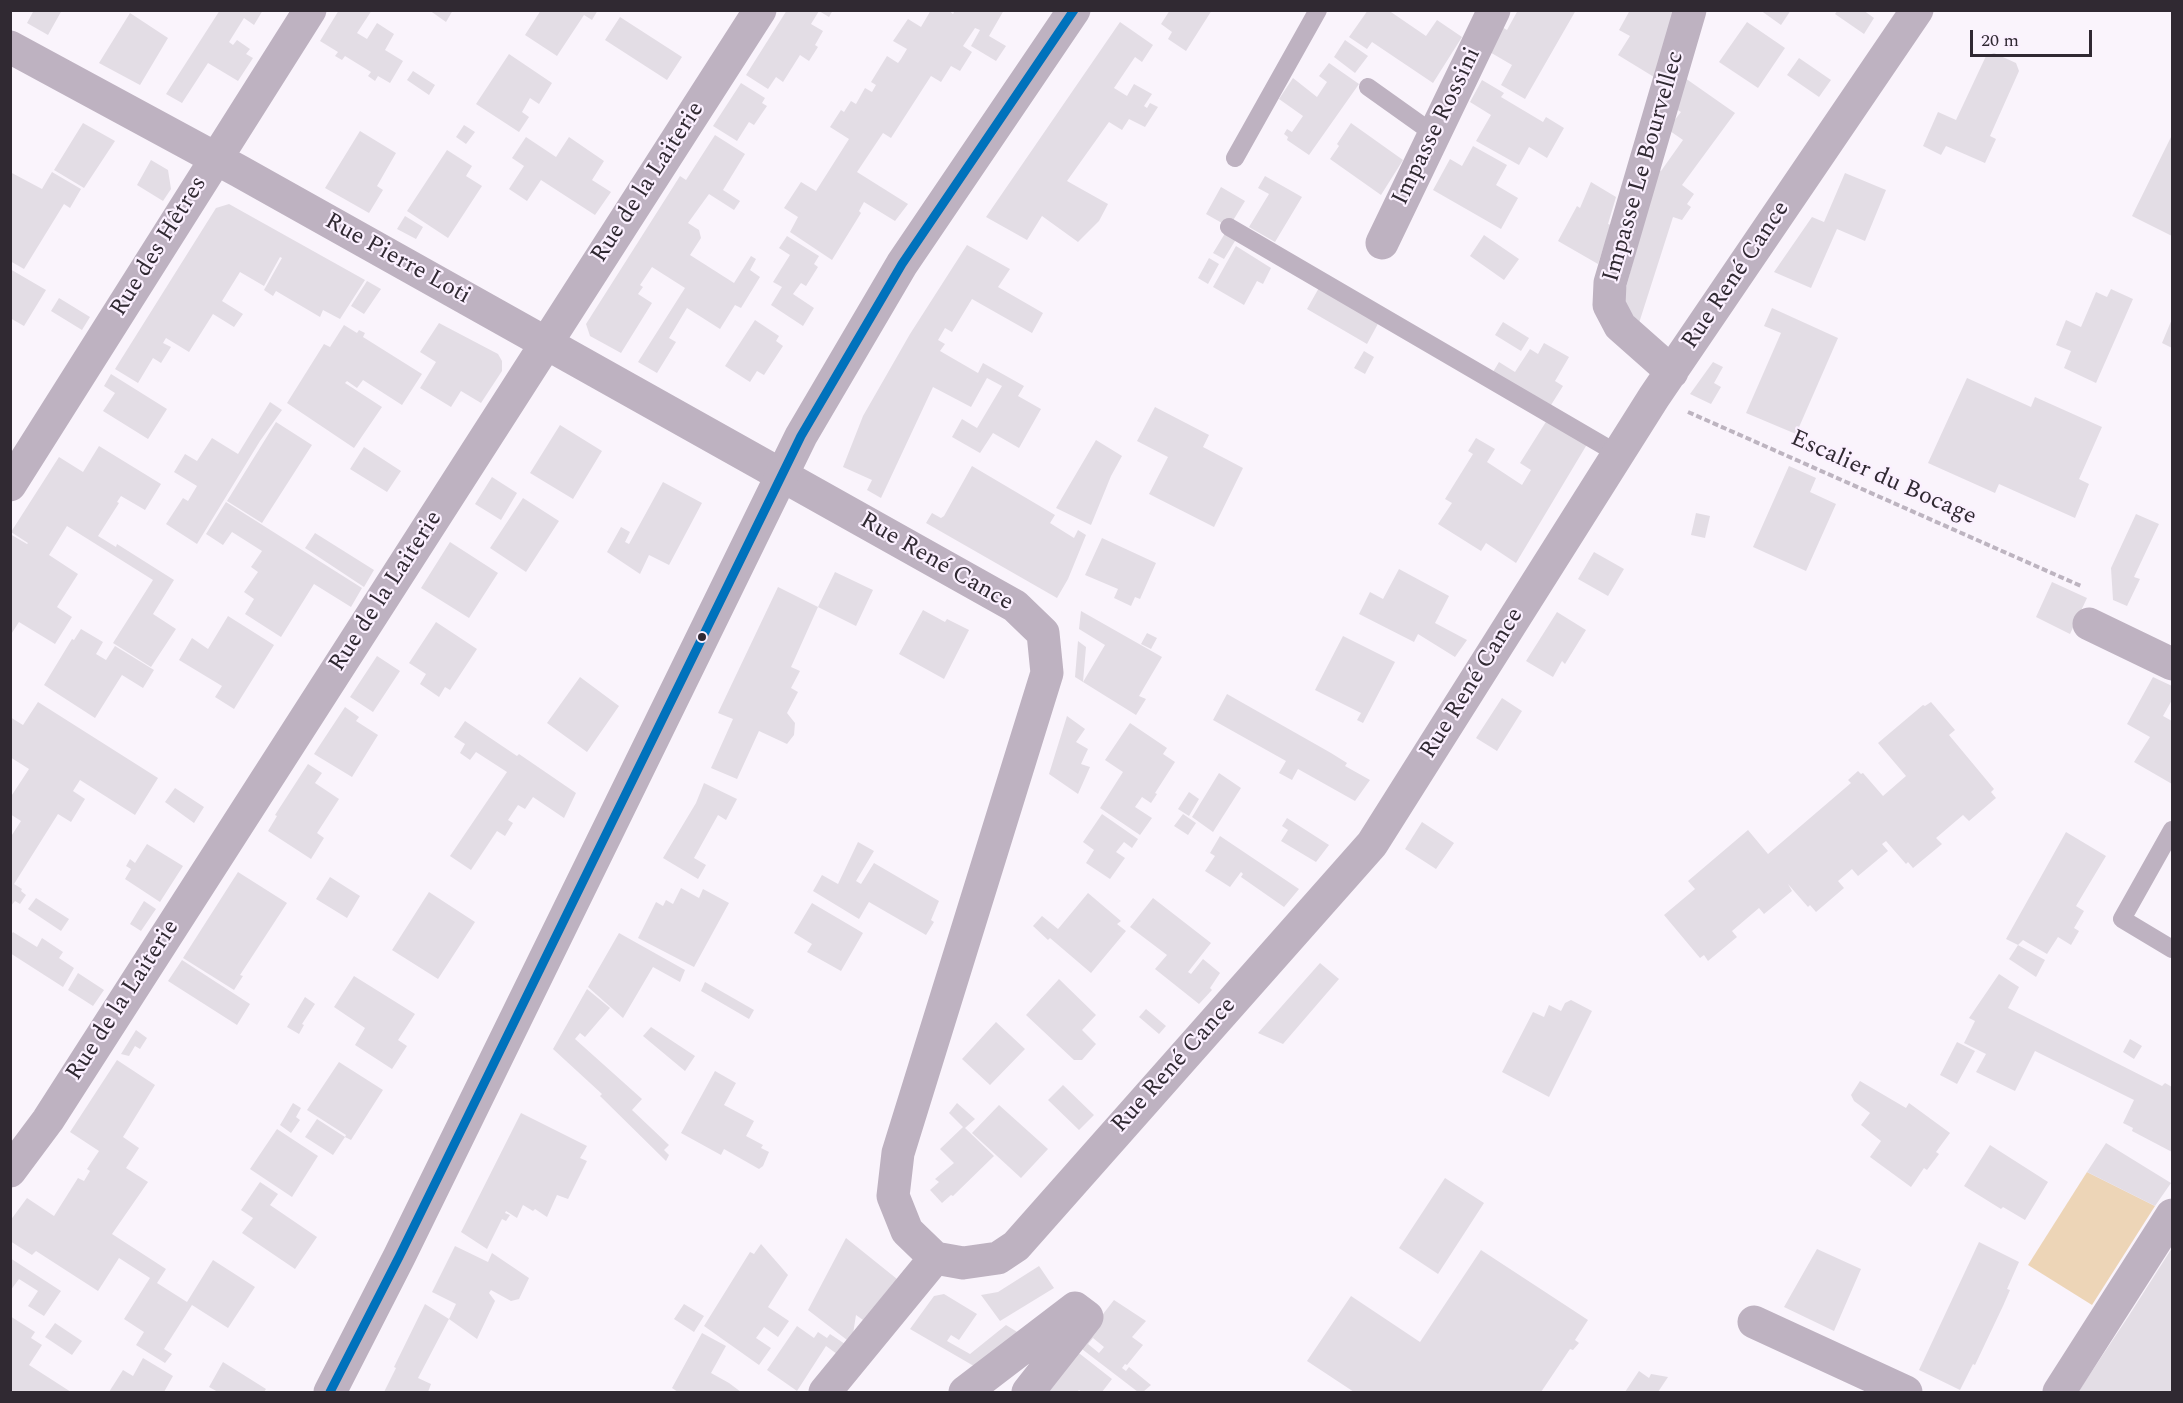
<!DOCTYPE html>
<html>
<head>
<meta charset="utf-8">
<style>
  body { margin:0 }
  #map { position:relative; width:2183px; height:1403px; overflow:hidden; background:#faf4fc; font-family:Spectral,serif }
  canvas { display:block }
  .frame { position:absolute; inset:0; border:12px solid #302932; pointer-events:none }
  .scale { position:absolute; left:1970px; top:30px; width:122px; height:27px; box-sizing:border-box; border:3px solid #302932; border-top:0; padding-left:8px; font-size:18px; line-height:21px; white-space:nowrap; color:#302932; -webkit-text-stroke:4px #fbf0ff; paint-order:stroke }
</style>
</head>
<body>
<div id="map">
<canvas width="2183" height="1403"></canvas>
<div class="frame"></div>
<div class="scale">20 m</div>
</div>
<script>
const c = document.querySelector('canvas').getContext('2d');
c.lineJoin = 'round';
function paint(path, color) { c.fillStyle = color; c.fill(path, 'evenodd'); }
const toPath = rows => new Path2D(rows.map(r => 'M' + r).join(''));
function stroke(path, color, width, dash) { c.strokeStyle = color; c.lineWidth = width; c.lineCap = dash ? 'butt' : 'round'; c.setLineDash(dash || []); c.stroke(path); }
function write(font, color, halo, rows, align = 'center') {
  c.font = font + ' Spectral,serif'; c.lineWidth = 4.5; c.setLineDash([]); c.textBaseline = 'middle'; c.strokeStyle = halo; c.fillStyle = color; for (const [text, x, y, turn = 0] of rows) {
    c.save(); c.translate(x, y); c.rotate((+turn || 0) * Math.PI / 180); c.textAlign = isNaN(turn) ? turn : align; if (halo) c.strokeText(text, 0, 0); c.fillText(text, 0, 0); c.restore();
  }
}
const green = toPath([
  [2087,1172,2155,1206,2092,1305,2028,1265]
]);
const building = toPath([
  [34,10,62,10,48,35,27,23],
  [220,10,263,10,254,25,244,18,229,42,233,45,237,40,250,49,246,54,253,58,238,81,208,63,182,103,166,94],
  [339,10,372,10,357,33,367,39,377,23,394,34,385,50,403,61,390,83,378,76,375,81,368,76,371,72,345,56,342,60,335,56,338,52,320,41],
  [429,10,453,10,446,22],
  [541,10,598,10,592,20,584,15,557,56,525,35],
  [787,10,833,10,829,17,819,11,811,24,823,31,815,45,818,47,809,61,800,55,783,82,776,77,768,89,746,75],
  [931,10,948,10,953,14,955,10,1004,10,989,36,1006,46,996,61,971,46,980,30,975,28,963,46,972,52,960,71,951,66,941,82,931,76,891,138,883,133,857,172,908,204,895,221,864,202,859,211,861,213,832,260,790,232,798,217,784,208,801,182,816,191,849,139,830,127,841,110,844,112,851,101,856,104,865,88,872,92,876,85,871,82,887,56,898,63,901,59,907,49,893,41,908,19,921,27],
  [1170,10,1212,10,1186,51,1168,39,1172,32,1161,24],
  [1368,10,1388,10,1426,36,1437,20,1462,37,1433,83,1372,42,1367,49,1349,37],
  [1518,10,1576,10,1525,99,1501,85,1512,65,1488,51,1500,26,1507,30],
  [1630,10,1670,10,1673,12,1654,77,1618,55,1630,36,1619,30],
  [1760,10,1791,10,1781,25],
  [1838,10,1863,10,1874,18,1864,34,1835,14],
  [130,13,168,38,140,85,99,63],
  [620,17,682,57,667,80,605,40],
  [1120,22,1153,45,1142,62,1135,57,1114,88,1127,96,1134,84,1152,94,1144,106,1147,108,1150,103,1158,107,1145,127,1129,119,1122,130,1109,122,1067,181,1108,204,1099,221,1078,242,1042,216,1027,240,986,217],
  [1747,22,1785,48,1758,88,1719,62],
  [1345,40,1368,56,1355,73,1334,57],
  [1994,53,2016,63,2019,71,1990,136,1996,139,1985,163,1946,146,1941,155,1923,146,1938,112,1956,120,1986,56],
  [509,54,552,83,539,104,530,98,522,112,529,117,519,132,476,104],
  [1799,58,1831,80,1819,97,1787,75],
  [1329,63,1359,84,1309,155,1287,140,1288,137,1284,134,1287,129,1292,132,1303,116,1279,99,1293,78,1317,97,1327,82,1319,76],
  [413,71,435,85,429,95,407,80],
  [1685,78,1735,113,1682,185,1694,194,1687,204,1691,207,1682,220,1673,217,1639,323,1625,306,1624,295,1658,169,1661,171,1683,140,1670,131,1673,122,1681,112,1676,109],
  [1482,80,1504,93,1501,97,1543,122,1546,117,1564,128,1547,158,1529,147,1519,165,1476,141,1491,115,1470,102],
  [741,83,765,98,762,103,767,106,754,125,749,122,737,141,713,126],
  [83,123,115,141,84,188,54,170],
  [1351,123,1403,160,1381,195,1330,159,1339,146,1337,144],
  [464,125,475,132,466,144,456,137],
  [360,131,396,153,377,186,383,190,369,213,325,188],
  [715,135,745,154,723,190,740,201,734,210,709,194,688,223,699,230,701,238,690,255,734,283,751,256,756,259,750,270,760,277,741,308,735,305,720,329,687,308,669,338,676,342,657,373,638,362,685,288,652,267,640,285,643,287,638,294,652,303,621,353,590,336,586,324,680,176,686,180],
  [2172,135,2172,236,2132,216],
  [526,137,556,157,569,137,604,161,592,180,611,192,595,215,541,180,527,201,509,189,524,166,512,158],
  [1473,146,1507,165,1496,185,1518,198,1501,229,1433,190,1450,159,1462,166],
  [447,150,472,166,466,176,482,186,448,238,407,211],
  [151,160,168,170,171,189,163,201,137,185],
  [10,172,42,189,52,172,81,189,70,208,64,204,24,269,10,261],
  [1845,173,1886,190,1865,241,1837,229,1811,288,1774,272,1812,217,1824,222],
  [1265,176,1302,197,1275,242,1249,227,1269,194,1258,188],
  [1591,182,1616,197,1608,224,1611,225,1598,264,1558,241,1577,206,1580,208],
  [1221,187,1245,201,1229,227,1206,214],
  [229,204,365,280,340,319,323,310,320,317,276,291,273,296,264,290,282,258,280,257,264,286,240,272,222,301,243,314,234,327,213,314,189,352,166,338,163,343,171,347,161,363,153,358,138,383,115,369,216,208],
  [405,216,423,227,416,239,397,229],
  [1227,230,1238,236,1224,259,1213,253],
  [1484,235,1519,259,1504,280,1470,256],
  [787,236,819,256,814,264,818,267,806,286,801,283,793,294,814,308,803,326,771,305,782,287,773,282,790,255,779,248],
  [967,245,1010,269,998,287,1043,313,1032,333,972,299,952,332,945,328,938,340,945,344,940,351,978,373,983,363,1024,386,1018,396,1041,409,1019,448,993,433,980,453,952,437,962,419,977,428,1002,386,987,378,971,407,933,387,881,498,867,490,872,480,843,467,863,416,910,334],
  [1236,246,1271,268,1263,284,1257,281,1244,305,1213,287],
  [1209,258,1219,264,1208,284,1198,278],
  [10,269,46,290,24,326,10,318],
  [367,281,381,289,364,314,351,306],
  [1320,286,1380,320,1367,344,1307,309],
  [2111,289,2133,299,2096,383,2064,368,2071,351,2056,345,2066,320,2081,327,2096,292,2107,297],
  [59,298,90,317,82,330,51,311],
  [1772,308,1838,338,1796,434,1746,413,1781,333,1764,326],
  [2172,319,2172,348,2162,343],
  [755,320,779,336,776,341,783,346,764,375,757,371,750,382,725,366],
  [1503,322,1529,338,1521,351,1495,335],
  [439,323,498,354,502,361,502,371,481,403,461,391,451,407,420,388,436,362,420,352],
  [344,325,357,333,359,330,365,333,363,337,422,374,402,405,363,380,357,388,347,381,345,383,382,407,354,448,287,403,324,344,330,347],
  [1544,343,1569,357,1555,381,1563,386,1551,405,1493,372,1499,362,1515,372,1530,349,1538,354],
  [1364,351,1374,357,1365,374,1354,368],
  [1713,362,1723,367,1714,383,1721,387,1711,404,1690,394],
  [111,374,167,409,148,439,103,411,115,393,104,386],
  [1967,378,2031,407,2035,397,2102,427,2079,479,2089,484,2075,518,1999,484,1995,493,1928,463],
  [270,402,282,410,260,441,197,544,166,524,183,498,188,501,197,486,174,472,185,454,197,461,212,438,238,454],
  [1155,407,1209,435,1203,447,1243,468,1214,527,1149,494,1168,457,1137,441],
  [1549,417,1589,441,1516,563,1486,543,1481,551,1438,524,1452,503,1445,499,1473,454,1468,451,1476,438,1495,449,1487,462,1522,485,1531,470,1520,463],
  [276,422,312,445,262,523,227,501],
  [560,425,602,451,573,499,530,473],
  [1096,440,1122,456,1111,476,1091,525,1056,508],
  [99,446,161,484,145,510,121,496,117,502,119,503,98,536,116,547,117,544,174,580,153,614,176,629,151,667,113,643,153,580,67,526,49,555,78,574,57,607,72,617,55,644,19,622,10,636,10,534,27,544,28,543,11,532,59,457,83,472],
  [364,447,401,471,387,492,350,469],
  [972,466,1055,515,1050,523,1074,538,1078,530,1086,535,1068,579,1057,598,926,523,932,513,941,518,944,516],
  [1789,466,1816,478,1810,492,1836,504,1806,571,1753,547],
  [492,477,517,493,501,520,475,504],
  [663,482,702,503,669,565,649,555,640,574,607,552,621,527,630,532,625,542,629,544],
  [523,498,559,521,526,572,490,548],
  [226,502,362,588,351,607,314,584,281,637,245,614,254,599,244,592,258,572,251,567,262,551,232,532,223,545,206,534],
  [1696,513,1710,516,1705,538,1691,535],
  [2136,514,2159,524,2134,577,2140,579,2127,606,2113,600,2111,568],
  [315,533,374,570,364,587,305,548],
  [1102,538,1156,563,1140,599,1135,597,1131,606,1114,598,1118,589,1085,575],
  [450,542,498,573,469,618,421,588],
  [1594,552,1624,569,1608,596,1578,579],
  [1399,569,1449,596,1435,623,1467,640,1455,657,1418,634,1414,642,1359,614,1370,592,1383,599],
  [835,572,873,590,856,626,818,607],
  [2052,582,2087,598,2070,634,2036,617],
  [778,587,818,607,791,667,800,671,791,688,798,692,787,713,795,723,794,735,787,744,759,731,737,779,711,768,733,719,718,713],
  [923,610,945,622,947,619,969,630,944,679,899,654],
  [1081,611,1162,657,1139,696,1146,699,1136,715,1083,682,1105,645,1079,629],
  [1557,612,1586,630,1565,664,1562,661,1553,677,1526,661],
  [228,616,274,645,234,709,215,697,222,686,179,660,192,638,208,649],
  [436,622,477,649,450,690,445,687,439,697,420,684,426,674,409,663],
  [81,629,103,642,96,654,106,660,115,646,154,670,143,688,122,675,95,718,44,685,72,639,74,640],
  [1147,633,1157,638,1151,649,1141,644],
  [1343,636,1395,662,1363,723,1357,720,1361,713,1315,690],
  [1078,641,1086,647,1083,682,1075,677],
  [377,656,400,671,373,712,350,697],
  [580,677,619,706,587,752,547,723],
  [2153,677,2172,686,2172,700,2163,716,2172,721,2172,784,2134,762,2150,737,2127,724],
  [1227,694,1331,753,1347,763,1345,766,1370,780,1355,801,1298,769,1292,780,1279,773,1286,761,1213,720],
  [1502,698,1522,711,1497,751,1476,738],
  [38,702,158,778,135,815,80,780,73,791,85,799,71,822,58,814,14,884,22,889,21,891,26,895,20,904,15,901,10,907,10,838,21,821,10,814,10,798,29,769,10,757,10,717,23,725],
  [1931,702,1955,730,1949,735,1994,789,1991,792,1996,798,1969,821,1963,815,1936,838,1942,844,1913,868,1908,862,1906,864,1886,841,1882,844,1888,851,1858,876,1852,869,1838,881,1844,888,1816,912,1810,905,1808,907,1788,884,1792,891,1764,914,1759,908,1732,931,1737,937,1708,961,1704,955,1700,958,1664,915,1695,889,1688,881,1748,830,1768,854,1851,783,1848,780,1858,771,1861,774,1863,773,1883,796,1906,776,1878,743,1923,705,1925,706],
  [345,707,359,717,356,721,378,735,352,777,314,754],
  [1067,716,1085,729,1076,742,1088,749,1081,764,1090,767,1078,794,1049,774],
  [465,721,517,756,519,754,576,793,564,818,533,797,525,809,518,805,508,820,513,823,505,836,497,831,471,870,450,856,507,772,476,752,470,760,460,753,465,744,454,737],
  [1130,723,1167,748,1163,754,1175,762,1155,793,1157,794,1151,803,1142,797,1135,807,1152,818,1140,835,1100,808,1123,772,1105,760],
  [308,764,322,773,315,783,339,799,317,833,324,838,311,859,268,831,277,816,275,815],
  [1219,773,1241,788,1213,832,1192,817],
  [704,783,737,799,726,820,718,815,694,858,706,865,698,879,663,858,696,803],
  [175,788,204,807,194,823,165,802],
  [1189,792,1199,799,1189,816,1178,809],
  [1102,814,1138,839,1132,848,1124,842,1116,852,1125,858,1110,879,1086,863,1094,850,1083,842],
  [1183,814,1196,823,1188,835,1174,826],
  [1287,818,1329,845,1316,862,1281,841,1288,830,1282,826],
  [1422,822,1454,843,1436,869,1405,849],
  [2066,832,2106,856,2076,906,2084,911,2074,928,2079,931,2071,945,2058,937,2047,954,2023,940,2018,945,2006,939],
  [1220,836,1299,889,1284,907,1241,877,1243,874,1241,872,1230,887,1205,871,1215,856,1210,853],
  [858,842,874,851,856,881,861,884,874,863,939,901,931,920,934,922,926,935,869,902,859,919,813,891,822,875,838,884],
  [147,844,183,866,160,902,125,879,131,869,126,866,130,859,135,863],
  [238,872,287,903,240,975,243,976,234,990,183,958],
  [330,877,360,896,347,918,316,899],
  [681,888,699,898,703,889,729,903,694,967,638,938,656,902,663,906,666,900,673,904],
  [429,892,475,922,438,979,392,950],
  [1088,893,1121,921,1117,924,1126,931,1091,973,1050,938,1048,940,1033,926,1042,916,1058,929],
  [36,898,69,919,61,931,28,909],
  [1153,898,1211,943,1188,972,1191,974,1203,959,1220,973,1210,988,1212,990,1199,1004,1155,969,1167,955,1130,927],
  [144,901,156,909,141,931,130,924],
  [812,903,863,933,841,971,807,952,812,944,794,933],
  [13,932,37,947,42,938,63,952,59,958,74,968,63,987,10,953,10,936],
  [619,933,685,970,680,982,653,967,623,1018,588,987],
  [2018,945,2045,960,2036,977,2009,959],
  [182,960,250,1004,237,1025,168,981],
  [1320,963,1339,979,1283,1044,1258,1033],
  [78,973,104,990,93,1006,68,990],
  [1999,974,2019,987,2008,1008,2162,1086,2165,1083,2172,1087,2172,1152,2132,1131,2133,1128,2123,1123,2134,1100,2035,1051,2015,1091,1976,1072,1986,1054,1964,1043,1975,1021,1969,1018],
  [354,976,415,1014,398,1040,407,1046,392,1069,355,1045,365,1028,334,1007],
  [1059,979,1096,1015,1082,1030,1096,1044,1082,1060,1074,1060,1026,1015],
  [705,982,754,1010,749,1019,701,991],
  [587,989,610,1008,585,1037,580,1033,575,1039,642,1099,632,1110,669,1145,664,1150,669,1155,666,1161,600,1096,602,1094,553,1049],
  [305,997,315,1004,302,1024,304,1025,299,1034,287,1027],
  [1571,1000,1592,1011,1549,1097,1502,1072,1533,1012,1544,1017,1549,1005,1561,1011,1565,1003],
  [1146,1009,1166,1026,1159,1034,1139,1017],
  [996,1022,1025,1049,990,1085,962,1059],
  [651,1027,695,1056,685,1071,643,1036],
  [136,1030,147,1038,140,1049,135,1046,129,1056,121,1054],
  [2130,1039,2142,1046,2134,1059,2123,1052],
  [1957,1042,1975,1051,1957,1084,1940,1075],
  [117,1060,155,1085,123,1137,139,1148,126,1168,148,1182,112,1234,166,1269,157,1283,187,1302,213,1260,255,1287,228,1328,192,1305,164,1349,172,1354,165,1363,136,1345,144,1332,124,1319,150,1278,119,1258,98,1291,36,1251,32,1255,10,1241,10,1221,27,1198,54,1216,78,1178,84,1181,90,1171,87,1169,99,1151,70,1132],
  [339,1062,383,1090,351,1140,345,1137,346,1135,307,1110],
  [715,1071,736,1083,724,1105,754,1121,746,1136,763,1145,761,1148,769,1152,763,1166,759,1169,724,1149,721,1155,681,1133],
  [1860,1081,1906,1108,1909,1103,1950,1133,1936,1152,1939,1154,1927,1170,1924,1168,1911,1187,1870,1157,1881,1141,1861,1125,1870,1113,1854,1101,1851,1095],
  [1063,1085,1094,1115,1079,1130,1048,1100],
  [293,1103,301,1108,296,1117,300,1120,291,1133,280,1125],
  [957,1103,975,1119,965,1128,994,1156,953,1196,951,1195,942,1203,930,1190,939,1182,935,1179,954,1163,940,1149,963,1127,949,1113],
  [999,1105,1048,1149,1021,1178,972,1133],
  [521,1113,587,1146,580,1158,587,1161,568,1199,557,1195,547,1217,535,1209,533,1211,523,1205,517,1218,506,1211,505,1213,510,1215,506,1221,502,1219,487,1249,461,1232],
  [317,1119,345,1137,333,1155,305,1137],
  [277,1129,318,1156,292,1197,250,1169],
  [2106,1143,2171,1183,2155,1206,2087,1172],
  [1990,1145,2048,1182,2025,1220,2003,1207,2001,1209,1964,1186],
  [1445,1178,1484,1203,1438,1274,1399,1248],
  [260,1182,278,1194,270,1205,317,1237,295,1269,242,1233,253,1218,241,1210],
  [846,1238,897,1279,863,1320,856,1315,853,1334,847,1340,808,1310],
  [1979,1242,2019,1262,2007,1289,2010,1290,2003,1306,1975,1365,1973,1364,1960,1390,1919,1370],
  [761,1244,788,1275,768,1307,789,1321,778,1337,764,1327,756,1338,771,1348,759,1365,704,1326,750,1252,754,1254],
  [455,1246,488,1262,492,1253,529,1278,519,1299,511,1301,491,1290,489,1293,495,1301,477,1339,449,1319,418,1378,431,1384,428,1392,384,1392,396,1368,394,1367,425,1304,449,1319,456,1304,432,1292],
  [2172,1248,2172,1392,2078,1392,2128,1317],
  [1817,1249,1861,1269,1834,1331,1784,1307],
  [1481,1250,1588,1320,1575,1340,1579,1343,1573,1350,1570,1349,1541,1392,1354,1392,1307,1361,1351,1296,1420,1342],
  [10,1258,61,1291,44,1316,28,1306,38,1291,19,1279,10,1291],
  [1039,1266,1054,1288,1000,1321,981,1295,998,1292],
  [944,1294,977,1314,959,1340,951,1335,947,1341,970,1354,1006,1325,1022,1335,979,1369,910,1329,934,1296],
  [1114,1300,1146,1321,1132,1337,1143,1345,1127,1365,1125,1364,1122,1368,1126,1371,1129,1367,1151,1385,1143,1392,1138,1392,1078,1346],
  [1093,1338,1104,1347,1099,1353,1088,1344],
  [684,1304,704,1316,694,1332,674,1319],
  [10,1316,35,1332,31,1338,42,1345,29,1365,71,1392,10,1392],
  [55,1323,82,1341,72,1355,45,1337],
  [797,1326,814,1338,818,1332,827,1338,830,1334,845,1344,837,1354,826,1346,797,1391,767,1370],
  [702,1333,726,1346,711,1373,729,1383,741,1392,678,1392,672,1388],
  [1075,1350,1112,1379,1102,1392,1082,1392,1079,1390,1077,1392,1042,1392],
  [143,1358,173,1376,164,1392,109,1392,123,1370,133,1376],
  [223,1362,266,1389,264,1392,218,1392,209,1387],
  [1639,1371,1649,1378,1651,1374,1668,1377,1658,1392,1625,1392]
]);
const path = toPath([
  [1688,412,2081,586]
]);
const service = toPath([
  [1368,87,1434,134],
  [1235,158,1318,10],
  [1229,227,1618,454],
  [2172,830,2122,919,2172,949]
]);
const minor = toPath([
  [10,47,239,171,1015,606,1043,633,1047,673,898,1153,893,1196,907,1231,935,1258,963,1263,998,1258,1016,1246,1372,844,1654,397,1917,10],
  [1382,243,1494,10],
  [1672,372,1620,326,1609,305,1610,283,1690,10],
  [10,485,310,10],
  [2089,624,2172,664],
  [10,1171,48,1120,760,10],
  [1754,1322,1906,1392],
  [825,1392,935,1258],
  [965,1392,1075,1308,1087,1317,1028,1392],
  [2059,1392,2172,1215]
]);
const tertiary = toPath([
  [330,1392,399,1257,801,436,902,264,1074,10]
]);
const bus1 = toPath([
  [330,1392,399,1257,801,436,902,264,1074,10]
]);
const markers = [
  [702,637,5,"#302932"]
];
const streetNames = [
  ["Impasse Rossini",1438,127,-64],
  ["Impasse Le Bourvellec",1645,167,-74],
  ["Rue de la Laiterie",649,183,-57],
  ["Rue des Hêtres",160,247,-58],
  ["Rue Pierre Loti",397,260,29],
  ["Rue René Cance",1737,276,-56],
  ["Escalier du Bocage",1883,479,24],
  ["Rue René Cance",936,563,30],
  ["Rue de la Laiterie",387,592,-57],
  ["Rue René Cance",1473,684,-58],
  ["Rue de la Laiterie",124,1001,-57],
  ["Rue René Cance",1175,1066,-48]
];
paint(green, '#edd5b7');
paint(building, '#e3dde5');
stroke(path, '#bdb4c0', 4, [6, 3]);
stroke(service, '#beb2c1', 18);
stroke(minor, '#beb2c1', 33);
stroke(tertiary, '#beb2c1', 33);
stroke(bus1, '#0072bc', 9);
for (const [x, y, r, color] of markers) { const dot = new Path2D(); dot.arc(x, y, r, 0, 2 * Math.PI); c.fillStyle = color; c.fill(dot); stroke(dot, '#fbf0ff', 2); }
write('24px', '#302932', '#fbf0ff', streetNames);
</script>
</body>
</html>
